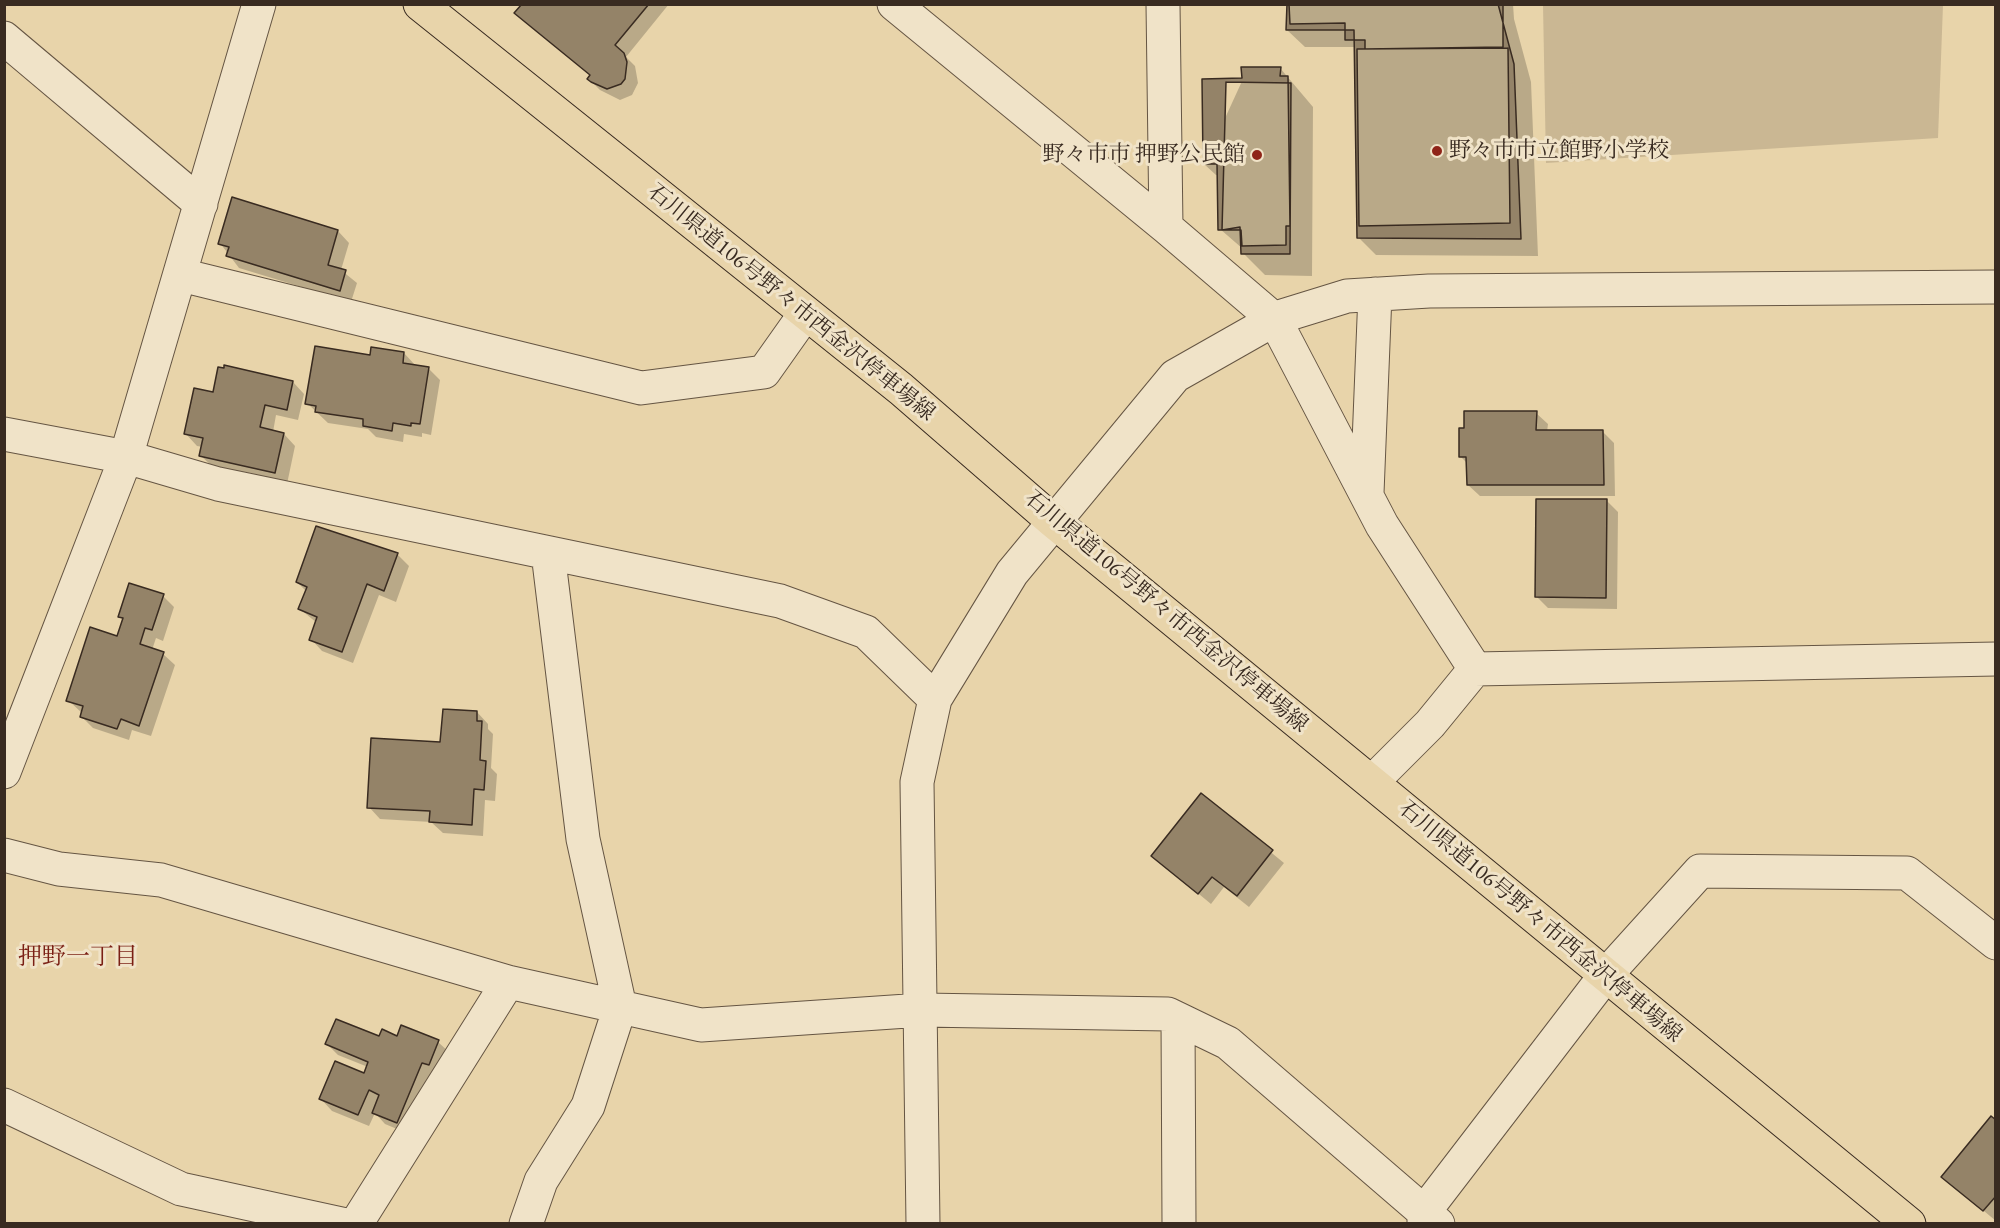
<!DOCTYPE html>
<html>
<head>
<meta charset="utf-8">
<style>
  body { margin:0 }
  #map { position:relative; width:2000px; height:1228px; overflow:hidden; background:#e8d4aa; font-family:"EB Garamond",serif }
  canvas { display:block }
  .frame { position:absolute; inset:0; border:6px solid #392b21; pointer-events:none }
</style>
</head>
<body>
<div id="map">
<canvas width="2000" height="1228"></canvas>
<div class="frame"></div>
</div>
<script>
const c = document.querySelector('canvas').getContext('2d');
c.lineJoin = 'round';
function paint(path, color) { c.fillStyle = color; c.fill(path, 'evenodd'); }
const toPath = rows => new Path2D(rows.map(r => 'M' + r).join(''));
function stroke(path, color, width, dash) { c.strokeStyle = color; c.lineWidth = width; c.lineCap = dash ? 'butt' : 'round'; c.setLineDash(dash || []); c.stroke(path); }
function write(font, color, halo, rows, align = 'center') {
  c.font = font + ' "EB Garamond","Noto Serif JP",serif'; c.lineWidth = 6; c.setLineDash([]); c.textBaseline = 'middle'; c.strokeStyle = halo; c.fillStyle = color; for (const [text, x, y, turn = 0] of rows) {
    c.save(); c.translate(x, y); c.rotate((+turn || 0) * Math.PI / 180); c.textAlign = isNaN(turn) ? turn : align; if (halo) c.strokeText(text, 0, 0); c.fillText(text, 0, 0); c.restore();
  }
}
const green = toPath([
  [1543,5,1943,5,1938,138,1546,163]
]);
const shadow = toPath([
  [523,4,669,4,626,57,635,66,638,83,632,95,620,100,600,90,589,79,591,76,528,24],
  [1288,4,1513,4,1514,19,1531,82,1538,256,1376,255,1359,238,1356,49,1354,47,1305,47,1287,30],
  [1280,68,1313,107,1312,276,1265,275,1243,253,1243,249,1220,229,1219,175,1216,175,1204,164,1243,79],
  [338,231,349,243,341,270,357,283,351,302,239,268,220,243],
  [404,353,415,365,428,368,440,380,431,435,422,433,422,437,404,434,403,442,376,437,368,429,328,423,307,403,371,357],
  [293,382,304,394,298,420,276,415,273,432,284,434,295,446,287,484,213,467,201,456,203,447,197,446,186,434,214,394],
  [1536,413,1548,424,1547,432,1603,432,1614,443,1615,496,1480,496,1468,485,1468,464,1461,457],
  [1607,501,1618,512,1617,609,1548,608,1537,597],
  [317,528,398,555,409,566,396,602,379,595,353,663,322,651,311,639,317,623,300,609,306,591,297,582],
  [163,596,174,607,163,641,156,638,152,650,163,654,175,665,151,736,132,730,129,740,93,728,81,716,82,713,68,700,118,638,124,621,119,616],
  [477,712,488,724,488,729,493,734,491,768,497,774,495,801,485,800,483,836,443,833,431,822,380,819,369,807],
  [1201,795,1284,863,1249,907,1224,887,1211,904,1153,856],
  [398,1038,438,1042,450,1053,409,1134,385,1124,375,1113,369,1126,332,1111,321,1099,365,1075,368,1067,338,1055,327,1044],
  [1996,1122,1996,1221,1943,1177]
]);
const building = toPath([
  [522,4,649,4,615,45,624,53,627,62,625,79,621,84,607,89,591,82,587,79,590,75,514,13,522,4],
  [1287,4,1498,4,1514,64,1521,239,1357,238,1354,30,1286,30,1287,4],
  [1289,4,1503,4,1503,47,1365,49,1365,40,1345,40,1345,23,1290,24,1289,4],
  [1508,48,1510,223,1359,226,1357,49,1508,48],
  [1241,67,1281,67,1280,76,1288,76,1290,226,1286,226,1286,245,1242,246,1241,230,1218,230,1217,164,1203,164,1202,79,1242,78,1241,67],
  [1226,82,1291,83,1290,254,1241,254,1240,227,1222,230,1226,82],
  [232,197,338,230,328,265,346,270,340,291,226,256,229,247,218,244,232,197],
  [315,346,370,355,371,347,404,352,403,363,429,367,420,424,411,423,411,426,393,423,392,431,363,426,363,419,315,412,316,406,305,404,315,346],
  [224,365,293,381,287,410,265,405,260,427,284,433,275,473,199,456,203,438,184,434,194,388,213,392,218,367,224,368,224,365],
  [1464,411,1537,411,1536,430,1603,430,1604,485,1467,485,1466,457,1459,457,1459,428,1464,428,1464,411],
  [1536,499,1607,499,1606,598,1535,597,1536,499],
  [316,526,398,553,384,591,367,584,342,652,309,640,317,617,298,609,307,587,296,582,316,526],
  [129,583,164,594,152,630,145,628,140,644,164,652,139,726,121,719,117,729,80,717,83,706,66,701,90,627,117,636,123,618,118,617,129,583],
  [443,709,477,711,477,721,482,721,480,760,486,761,484,790,474,789,472,825,429,822,430,811,367,808,371,738,440,742,443,709],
  [1201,793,1273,850,1237,896,1212,877,1198,894,1151,856,1201,793],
  [336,1019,379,1036,382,1029,397,1036,401,1025,439,1040,429,1065,422,1063,397,1123,372,1113,379,1095,369,1090,358,1115,319,1099,335,1061,364,1073,368,1062,325,1044,336,1019],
  [1991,1116,1996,1120,1996,1196,1983,1211,1941,1177,1991,1116]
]);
const minor = toPath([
  [894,4,1166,227],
  [1163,4,1166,227,1275,320,1382,525,1475,669],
  [4,38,201,204],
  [181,275,641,388,764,372,805,314],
  [4,434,126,457,218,484,780,601,866,632,935,699],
  [1367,493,1375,294],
  [4,772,126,457,259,4],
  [1372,782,1430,724,1475,669,1996,659],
  [4,855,59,869,161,880,508,982],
  [1178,1019,1179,1224],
  [4,1105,181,1189,342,1224],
  [356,1224,508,982,701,1025,922,1010,1168,1014,1228,1043,1438,1224],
  [526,1224,541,1181,588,1106,620,1007,583,839,548,553],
  [923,1224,917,782,935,699,1012,573,1175,376,1279,317,1347,296,1429,291,1996,287],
  [1424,1224,1424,1212,1605,976,1700,871,1907,873,1996,943]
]);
const major = toPath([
  [420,4,901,389,1053,521,1909,1224]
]);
const markers = [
  [1437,151,6,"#8f2418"],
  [1257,155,6,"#8f2418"]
];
const poiNames = [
  ["野々市市立館野小学校",1449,151],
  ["野々市市 押野公民館",1245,155,"right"]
];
const streetNames = [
  ["石川県道106号野々市西金沢停車場線",791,303,39],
  ["石川県道106号野々市西金沢停車場線",1166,612,40],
  ["石川県道106号野々市西金沢停車場線",1540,922,40]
];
const neighbourhoodNames = [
  ["押野一丁目",78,957]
];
paint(green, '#cab793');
paint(shadow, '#0003');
paint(building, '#948368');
stroke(building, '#392b21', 1.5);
stroke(minor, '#655543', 35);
stroke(major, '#392b21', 35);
stroke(minor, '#f0e3c8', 33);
stroke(major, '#e8d4aa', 33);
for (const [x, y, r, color] of markers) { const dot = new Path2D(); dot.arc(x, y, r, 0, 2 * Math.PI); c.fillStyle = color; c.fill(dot); stroke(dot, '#f0e3c8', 2); }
write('22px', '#392b21', '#f0e3c8', poiNames, 'left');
write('22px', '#392b21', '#f0e3c8', streetNames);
write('24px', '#7a1f14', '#f0e3c8', neighbourhoodNames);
</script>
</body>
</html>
